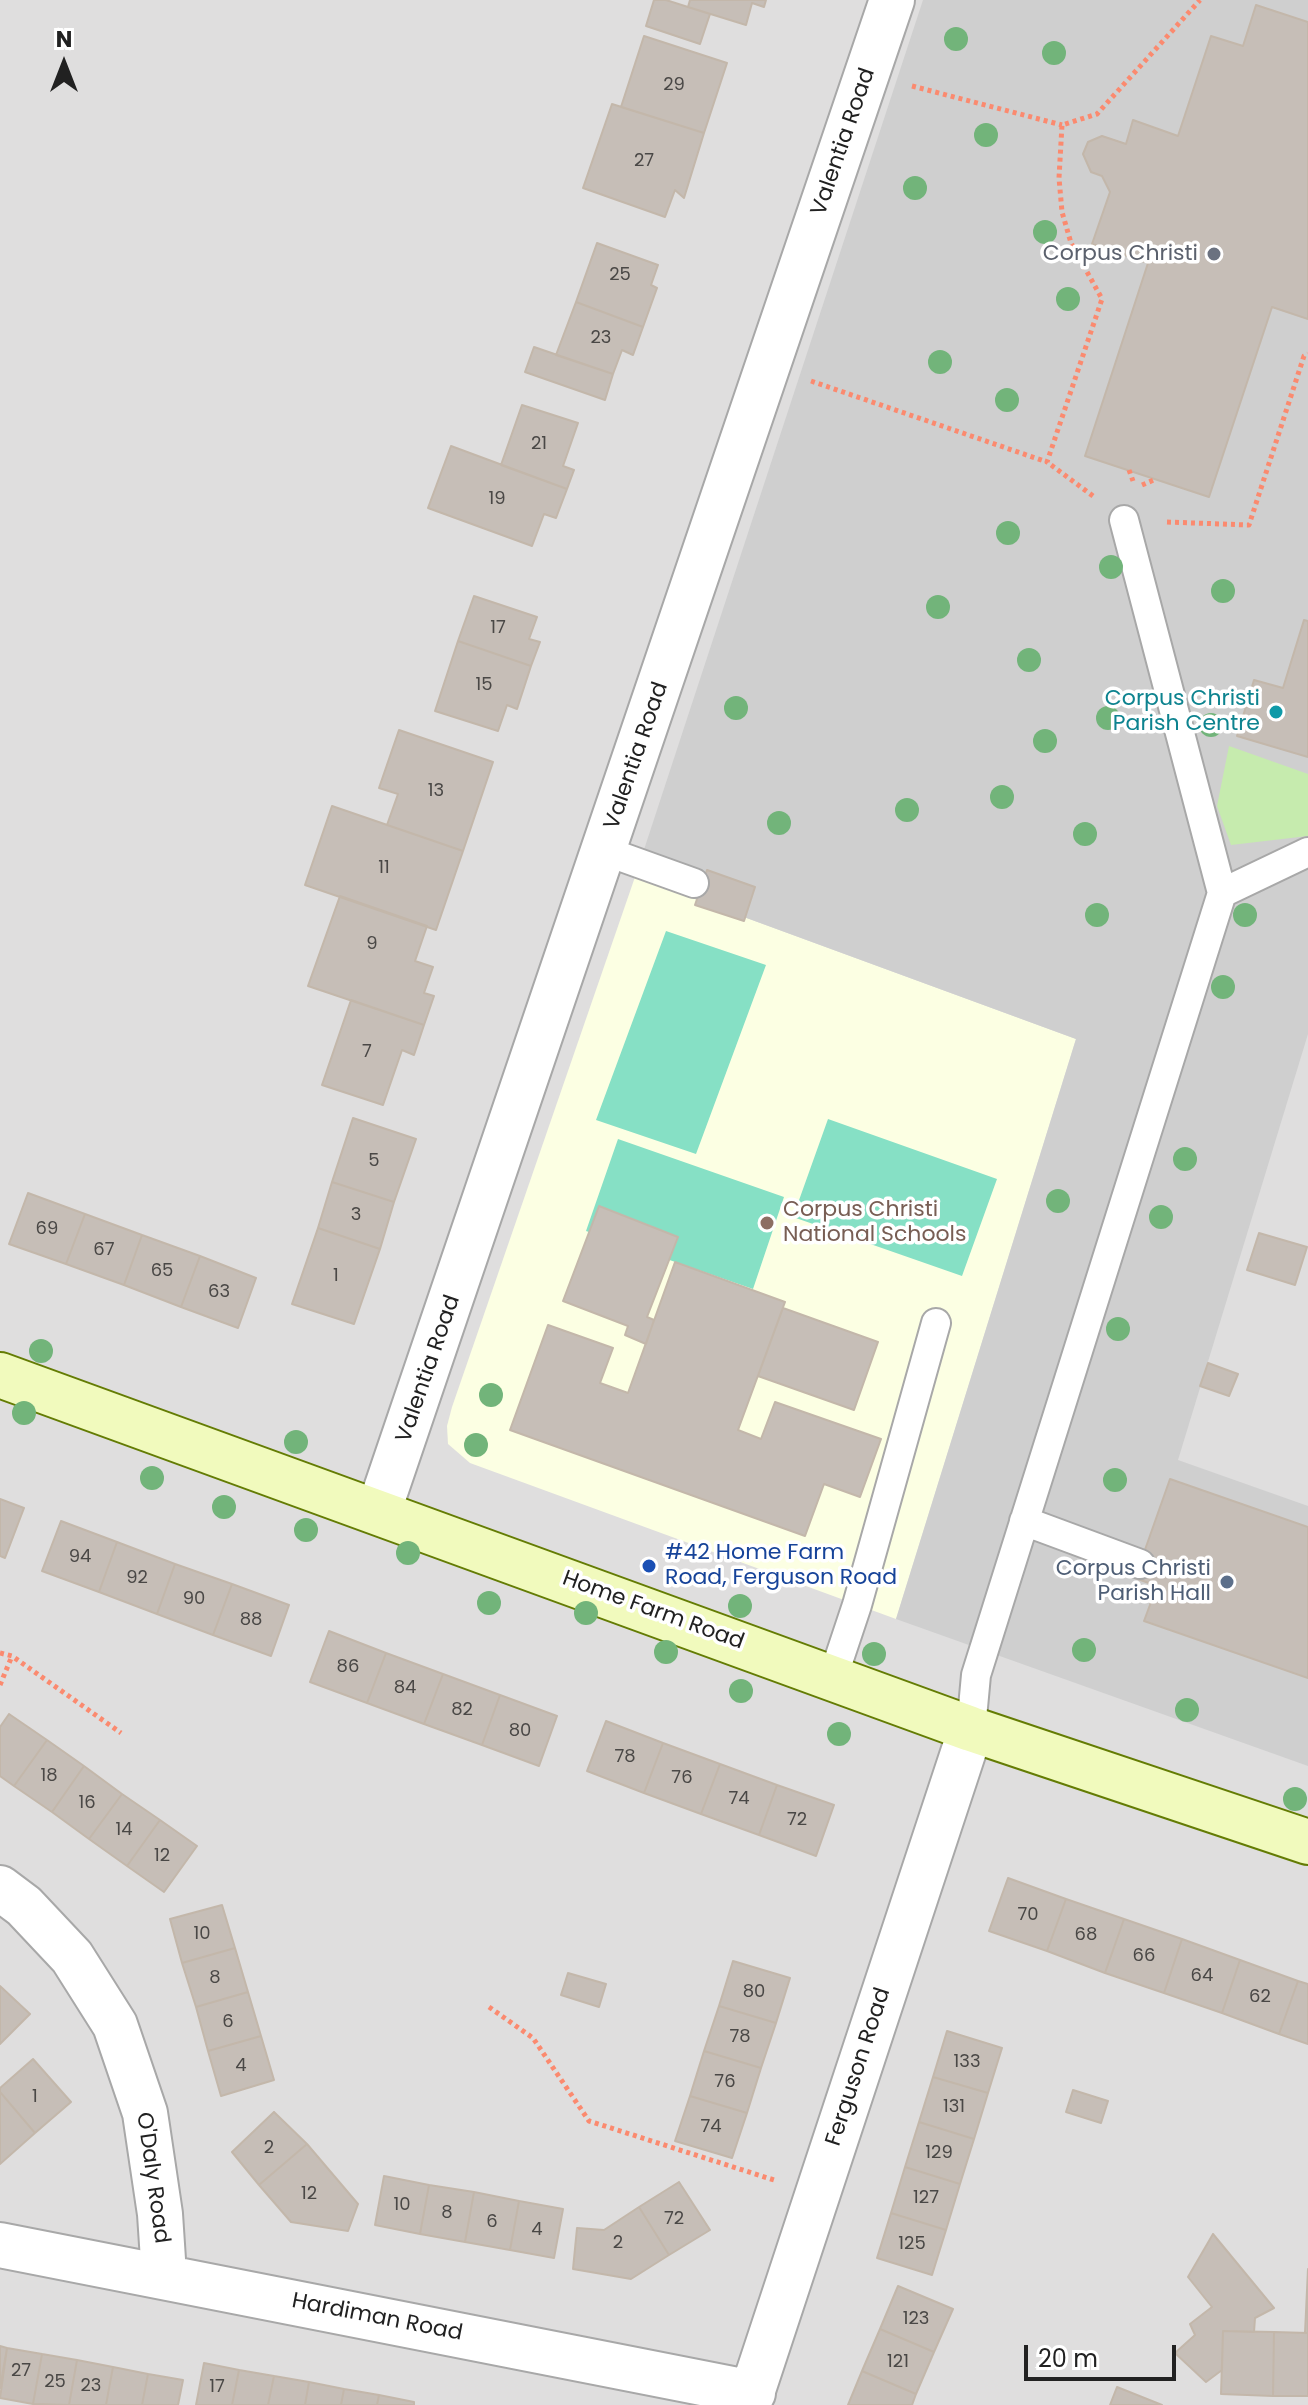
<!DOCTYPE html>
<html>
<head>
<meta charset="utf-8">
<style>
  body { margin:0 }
  #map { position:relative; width:1308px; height:2405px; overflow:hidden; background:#f1efe8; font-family:Poppins,sans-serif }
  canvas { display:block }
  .north { position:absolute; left:24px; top:24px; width:80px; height:80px; -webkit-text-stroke:6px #fff; paint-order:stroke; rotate:0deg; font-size:22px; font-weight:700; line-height:32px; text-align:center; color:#212121 }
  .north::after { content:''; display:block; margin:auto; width:28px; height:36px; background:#212121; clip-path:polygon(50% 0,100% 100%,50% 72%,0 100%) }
  .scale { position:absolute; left:1024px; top:2345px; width:152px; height:36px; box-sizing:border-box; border:4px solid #212121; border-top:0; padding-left:10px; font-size:24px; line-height:28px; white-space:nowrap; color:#212121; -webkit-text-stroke:6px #fff; paint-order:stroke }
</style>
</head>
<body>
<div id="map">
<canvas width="1308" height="2405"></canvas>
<div class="north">N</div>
<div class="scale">20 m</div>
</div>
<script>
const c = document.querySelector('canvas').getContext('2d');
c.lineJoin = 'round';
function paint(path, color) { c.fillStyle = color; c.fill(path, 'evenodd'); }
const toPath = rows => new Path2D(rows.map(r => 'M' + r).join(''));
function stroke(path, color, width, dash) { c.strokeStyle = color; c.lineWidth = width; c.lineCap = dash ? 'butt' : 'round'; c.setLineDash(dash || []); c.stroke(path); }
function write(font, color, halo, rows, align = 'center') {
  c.font = font + ' Poppins,sans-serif'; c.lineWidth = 7; c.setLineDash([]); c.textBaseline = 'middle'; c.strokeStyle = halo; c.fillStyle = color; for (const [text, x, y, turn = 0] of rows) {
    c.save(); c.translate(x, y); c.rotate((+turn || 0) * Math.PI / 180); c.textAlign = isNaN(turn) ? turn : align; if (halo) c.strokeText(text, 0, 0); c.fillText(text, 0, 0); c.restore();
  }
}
const residential = toPath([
  [0,0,1308,0,1308,2405,0,2405]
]);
const education = toPath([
  [635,877,1076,1039,896,1619,470,1463,448,1444,447,1426,452,1407]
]);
const religious = toPath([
  [923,0,1308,0,1308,1034,1178,1460,1308,1506,1308,1766,896,1619,1076,1039,635,877]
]);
const grass = toPath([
  [1229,746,1308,774,1308,836,1231,845,1217,806]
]);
const pitch = toPath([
  [666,931,766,965,696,1154,596,1120],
  [828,1119,997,1179,962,1276,793,1217],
  [618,1139,784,1197,753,1289,586,1231]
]);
const building = toPath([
  [654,0,666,0,710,14,700,44,646,26,654,0],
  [690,0,766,0,764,7,752,3,746,25,688,7,690,0],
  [1256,5,1308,22,1308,319,1272,307,1209,497,1085,456,1148,263,1092,244,1110,192,1102,176,1091,172,1083,154,1088,142,1102,136,1126,144,1133,120,1178,136,1211,36,1243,46,1256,5],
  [644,36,727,63,704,133,621,107,644,36],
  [612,104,704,133,684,198,675,190,665,217,583,188,612,104],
  [597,243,658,265,651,285,657,288,643,327,576,302,597,243],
  [576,302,643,327,633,355,622,350,613,374,556,355,576,302],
  [534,347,613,374,605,400,525,372,534,347],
  [522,405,578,423,563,466,574,470,567,489,501,465,522,405],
  [451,446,567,489,556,518,544,514,532,546,428,508,451,446],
  [474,596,537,617,529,639,540,642,531,666,458,641,474,596],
  [1304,620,1308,621,1308,757,1237,736,1254,680,1283,688,1304,620],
  [458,641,531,666,517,709,507,705,498,731,435,711,458,641],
  [399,730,493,762,463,851,387,825,398,794,379,788,399,730],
  [332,806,463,851,436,930,305,885,332,806],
  [707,870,755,887,744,921,695,905,707,870],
  [340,896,427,926,415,961,433,967,424,993,434,996,424,1025,308,986,340,896],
  [351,1000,424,1025,414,1055,402,1050,383,1105,322,1085,351,1000],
  [353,1118,416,1139,394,1202,332,1182,353,1118],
  [332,1182,394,1202,380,1249,318,1228,332,1182],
  [28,1193,85,1214,66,1264,9,1244,28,1193],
  [599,1206,678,1237,647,1317,654,1320,646,1344,625,1335,628,1326,563,1301,599,1206],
  [85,1214,142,1235,124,1285,66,1264,85,1214],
  [318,1228,380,1249,354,1324,292,1304,318,1228],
  [1259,1233,1307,1247,1295,1285,1247,1270,1259,1233],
  [142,1235,200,1256,181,1307,124,1285,142,1235],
  [200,1256,256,1278,238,1328,181,1307,200,1256],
  [675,1262,785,1302,738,1430,761,1439,775,1402,881,1439,860,1497,824,1484,805,1536,510,1430,548,1325,613,1348,600,1383,628,1393,675,1262],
  [783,1308,878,1342,854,1410,758,1376,783,1308],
  [1208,1363,1238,1374,1229,1396,1200,1386,1208,1363],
  [1170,1479,1308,1527,1308,1678,1144,1621,1157,1586,1135,1578,1170,1479],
  [0,1499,24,1508,5,1558,0,1556,0,1499],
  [61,1521,117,1542,99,1592,42,1571,61,1521],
  [117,1542,175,1564,157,1614,99,1592,117,1542],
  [175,1564,232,1584,213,1635,157,1614,175,1564],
  [232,1584,289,1605,271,1656,213,1635,232,1584],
  [329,1631,386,1653,367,1703,310,1682,329,1631],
  [386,1653,443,1674,424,1724,367,1703,386,1653],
  [443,1674,500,1695,482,1745,424,1724,443,1674],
  [500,1695,557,1716,539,1766,482,1745,500,1695],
  [9,1714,47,1740,14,1786,0,1776,0,1727,9,1714],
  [606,1721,663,1743,644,1793,587,1771,606,1721],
  [47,1740,84,1766,52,1812,14,1786,47,1740],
  [663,1743,720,1764,701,1814,644,1793,663,1743],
  [720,1764,777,1785,759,1835,701,1814,720,1764],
  [84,1766,122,1794,89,1839,52,1812,84,1766],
  [777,1785,834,1805,816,1856,759,1835,777,1785],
  [122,1794,160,1820,127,1866,89,1839,122,1794],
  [160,1820,197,1846,164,1892,127,1866,160,1820],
  [1008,1878,1066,1899,1047,1951,989,1931,1008,1878],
  [1066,1899,1124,1919,1105,1973,1047,1951,1066,1899],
  [222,1905,235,1948,182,1963,170,1919,222,1905],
  [1124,1919,1182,1939,1164,1993,1105,1973,1124,1919],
  [1182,1939,1240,1960,1222,2013,1164,1993,1182,1939],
  [235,1948,248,1992,196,2007,182,1963,235,1948],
  [1240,1960,1298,1981,1279,2034,1222,2013,1240,1960],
  [733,1961,790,1978,776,2023,719,2006,733,1961],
  [568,1973,606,1984,599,2007,561,1995,568,1973],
  [1298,1981,1308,1984,1308,2044,1279,2034,1298,1981],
  [0,1986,30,2014,0,2044,0,1986],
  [248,1992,261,2036,208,2051,196,2007,248,1992],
  [719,2006,776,2023,761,2068,704,2051,719,2006],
  [947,2031,1002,2048,988,2093,933,2077,947,2031],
  [261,2036,274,2080,221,2096,208,2051,261,2036],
  [704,2051,761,2068,747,2113,690,2096,704,2051],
  [33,2059,71,2102,35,2133,0,2092,0,2088,33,2059],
  [933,2077,988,2093,974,2139,919,2122,933,2077],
  [1073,2090,1108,2101,1101,2123,1066,2112,1073,2090],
  [0,2092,35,2133,0,2164,0,2092],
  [690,2096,747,2113,732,2158,675,2141,690,2096],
  [274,2112,307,2144,259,2185,232,2152,274,2112],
  [919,2122,974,2139,960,2184,905,2167,919,2122],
  [307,2144,358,2204,348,2231,291,2222,259,2185,307,2144],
  [905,2167,960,2184,946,2230,891,2213,905,2167],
  [384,2176,429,2185,420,2234,375,2225,384,2176],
  [679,2182,710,2230,669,2255,639,2207,679,2182],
  [429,2185,474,2192,465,2242,420,2234,429,2185],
  [474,2192,519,2201,510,2250,465,2242,474,2192],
  [519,2201,563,2209,554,2258,510,2250,519,2201],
  [639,2207,669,2255,631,2279,573,2269,577,2228,604,2230,639,2207],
  [891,2213,946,2230,932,2275,877,2258,891,2213],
  [1213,2234,1274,2308,1255,2318,1254,2332,1223,2331,1222,2370,1206,2382,1175,2353,1195,2335,1190,2324,1212,2307,1188,2277,1213,2234],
  [1308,2269,1308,2333,1305,2333,1308,2269],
  [898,2286,953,2309,934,2352,880,2329,898,2286],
  [880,2329,934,2352,916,2394,862,2371,880,2329],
  [1223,2331,1274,2332,1273,2396,1221,2394,1223,2331],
  [1274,2332,1308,2333,1308,2396,1273,2396,1274,2332],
  [0,2346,7,2348,0,2388,0,2346],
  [7,2348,42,2354,33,2404,0,2398,7,2348],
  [42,2354,77,2360,69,2405,33,2404,42,2354],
  [77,2360,113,2367,106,2405,69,2405,77,2360],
  [204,2363,239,2370,232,2405,196,2405,204,2363],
  [113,2367,148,2374,142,2405,106,2405,113,2367],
  [239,2370,274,2376,268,2405,232,2405,239,2370],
  [862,2371,916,2394,912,2405,848,2405,862,2371],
  [148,2374,183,2380,178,2405,142,2405,148,2374],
  [274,2376,309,2382,305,2405,268,2405,274,2376],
  [309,2382,344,2389,341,2405,305,2405,309,2382],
  [1117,2387,1162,2405,1110,2405,1117,2387],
  [344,2389,379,2395,377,2405,341,2405,344,2389],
  [379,2395,414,2402,414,2405,377,2405,379,2395]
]);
const path = toPath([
  [912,86,1062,125],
  [811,381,1047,462],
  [1129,470,1133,481],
  [1142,485,1156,479],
  [1093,496,1047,462,1102,299,1071,243,1062,212,1059,178,1062,125,1097,114,1200,0],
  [1167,522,1249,525,1304,356,1308,354],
  [0,1653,12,1656,121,1733],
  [0,1685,12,1656],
  [489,2007,533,2038,589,2121,774,2180]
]);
const lane = toPath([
  [605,851,694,883],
  [1222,893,1308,852],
  [1024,1521,1140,1564],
  [833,1677,857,1605,936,1323],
  [971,1729,976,1675,1222,893,1124,520]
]);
const street = toPath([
  [379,1510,892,0],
  [0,1888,24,1906,72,1957,115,2025,145,2113,160,2214,164,2275],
  [0,2245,753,2393],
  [748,2405,971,1729]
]);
const secondary = toPath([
  [0,1375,971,1729,1308,1842]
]);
const trees = [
  [956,39],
  [1054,53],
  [986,135],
  [915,188],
  [1045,232],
  [1068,299],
  [940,362],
  [1007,400],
  [1008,533],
  [1111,567],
  [1223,591],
  [938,607],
  [1029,660],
  [736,708],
  [1108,718],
  [1211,725],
  [1045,741],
  [1002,797],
  [907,810],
  [779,823],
  [1085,834],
  [1097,915],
  [1245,915],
  [1223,987],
  [1185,1159],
  [1058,1201],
  [1161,1217],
  [1118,1329],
  [41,1351],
  [491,1395],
  [24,1413],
  [296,1442],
  [476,1445],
  [152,1478],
  [1115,1480],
  [224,1507],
  [306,1530],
  [408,1553],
  [489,1603],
  [740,1606],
  [586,1613],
  [1084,1650],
  [666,1652],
  [874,1654],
  [741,1691],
  [1187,1710],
  [839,1734],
  [1295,1799]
];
const markers = [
  [1214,254,8,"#6b7280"],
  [1276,712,8,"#0f9aa8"],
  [767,1223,8,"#8d6e63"],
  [649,1566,8,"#1a4fb4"],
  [1227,1582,8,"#5c6f8a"]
];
const numberNames = [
  ["29",674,85],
  ["27",644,161],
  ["25",620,275],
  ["23",601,338],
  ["21",539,444],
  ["19",497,499],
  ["17",498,628],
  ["15",484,685],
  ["13",436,791],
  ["11",384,868],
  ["9",372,944],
  ["7",367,1052],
  ["5",374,1161],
  ["3",356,1215],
  ["69",47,1229],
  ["67",104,1250],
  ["65",162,1271],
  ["1",336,1276],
  ["63",219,1292],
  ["94",80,1557],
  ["92",137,1578],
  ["90",194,1599],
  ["88",251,1620],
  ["86",348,1667],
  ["84",405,1688],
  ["82",462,1710],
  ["80",520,1731],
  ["78",625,1757],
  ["18",49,1776],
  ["76",682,1778],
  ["74",739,1799],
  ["16",87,1803],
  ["72",797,1820],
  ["14",124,1830],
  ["12",162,1856],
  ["70",1028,1915],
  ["10",202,1934],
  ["68",1086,1935],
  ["66",1144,1956],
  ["64",1202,1976],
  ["8",215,1978],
  ["80",754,1992],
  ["62",1260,1997],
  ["6",228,2022],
  ["78",740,2037],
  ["133",967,2062],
  ["4",241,2066],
  ["76",725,2082],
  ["1",35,2097],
  ["131",954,2107],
  ["74",711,2127],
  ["2",269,2148],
  ["129",939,2153],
  ["12",309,2194],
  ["127",926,2198],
  ["10",402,2205],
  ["8",447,2213],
  ["72",674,2219],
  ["6",492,2222],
  ["4",537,2230],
  ["2",618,2243],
  ["125",912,2244],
  ["123",916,2319],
  ["121",898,2362],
  ["27",21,2371],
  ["25",55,2382],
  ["23",91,2386],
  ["17",217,2387]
];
const streetNames = [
  ["Valentia Road",844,142,-71],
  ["Valentia Road",637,756,-71],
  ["Valentia Road",429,1369,-71],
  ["Home Farm Road",653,1611,20],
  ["Ferguson Road",859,2067,-72],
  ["O'Daly Road",152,2178,82],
  ["Hardiman Road",377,2318,11]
];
const worshipNames = [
  ["Corpus Christi",1198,254]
];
const cultureNames = [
  ["Corpus Christi",1260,699],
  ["Parish Centre",1260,724]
];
const educationNames = [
  ["Corpus Christi",783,1210],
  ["National Schools",783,1235]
];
const transitNames = [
  ["#42 Home Farm",665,1553],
  ["Road, Ferguson Road",665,1578]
];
const serviceNames = [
  ["Corpus Christi",1211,1569],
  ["Parish Hall",1211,1594]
];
paint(residential, '#dfdede');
paint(education, '#fcffe3');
paint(religious, '#cfcfcf');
paint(grass, '#c6ebae');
paint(pitch, '#86e0c5');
paint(building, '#c6beb7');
stroke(building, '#c3b7aa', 2);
stroke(lane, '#a8a8a8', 32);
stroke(street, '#a8a8a8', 48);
stroke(secondary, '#647c04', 48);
stroke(path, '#fb8a6f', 5, [4, 4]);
stroke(lane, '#fff', 28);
stroke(street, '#fff', 44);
stroke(secondary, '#f1fabd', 44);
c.fillStyle = '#72b47a';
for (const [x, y] of trees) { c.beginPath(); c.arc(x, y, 12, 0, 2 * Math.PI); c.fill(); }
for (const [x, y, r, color] of markers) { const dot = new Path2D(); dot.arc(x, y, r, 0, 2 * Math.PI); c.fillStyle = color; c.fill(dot); stroke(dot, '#fff', 3); }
write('18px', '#4a4846', null, numberNames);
write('22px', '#212121', '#fff', streetNames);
write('22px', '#5b616d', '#fff', worshipNames, 'right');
write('22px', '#0d838f', '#fff', cultureNames, 'right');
write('22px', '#785e54', '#fff', educationNames, 'left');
write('22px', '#164399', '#fff', transitNames, 'left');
write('22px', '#4e5e75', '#fff', serviceNames, 'right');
</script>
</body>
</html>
